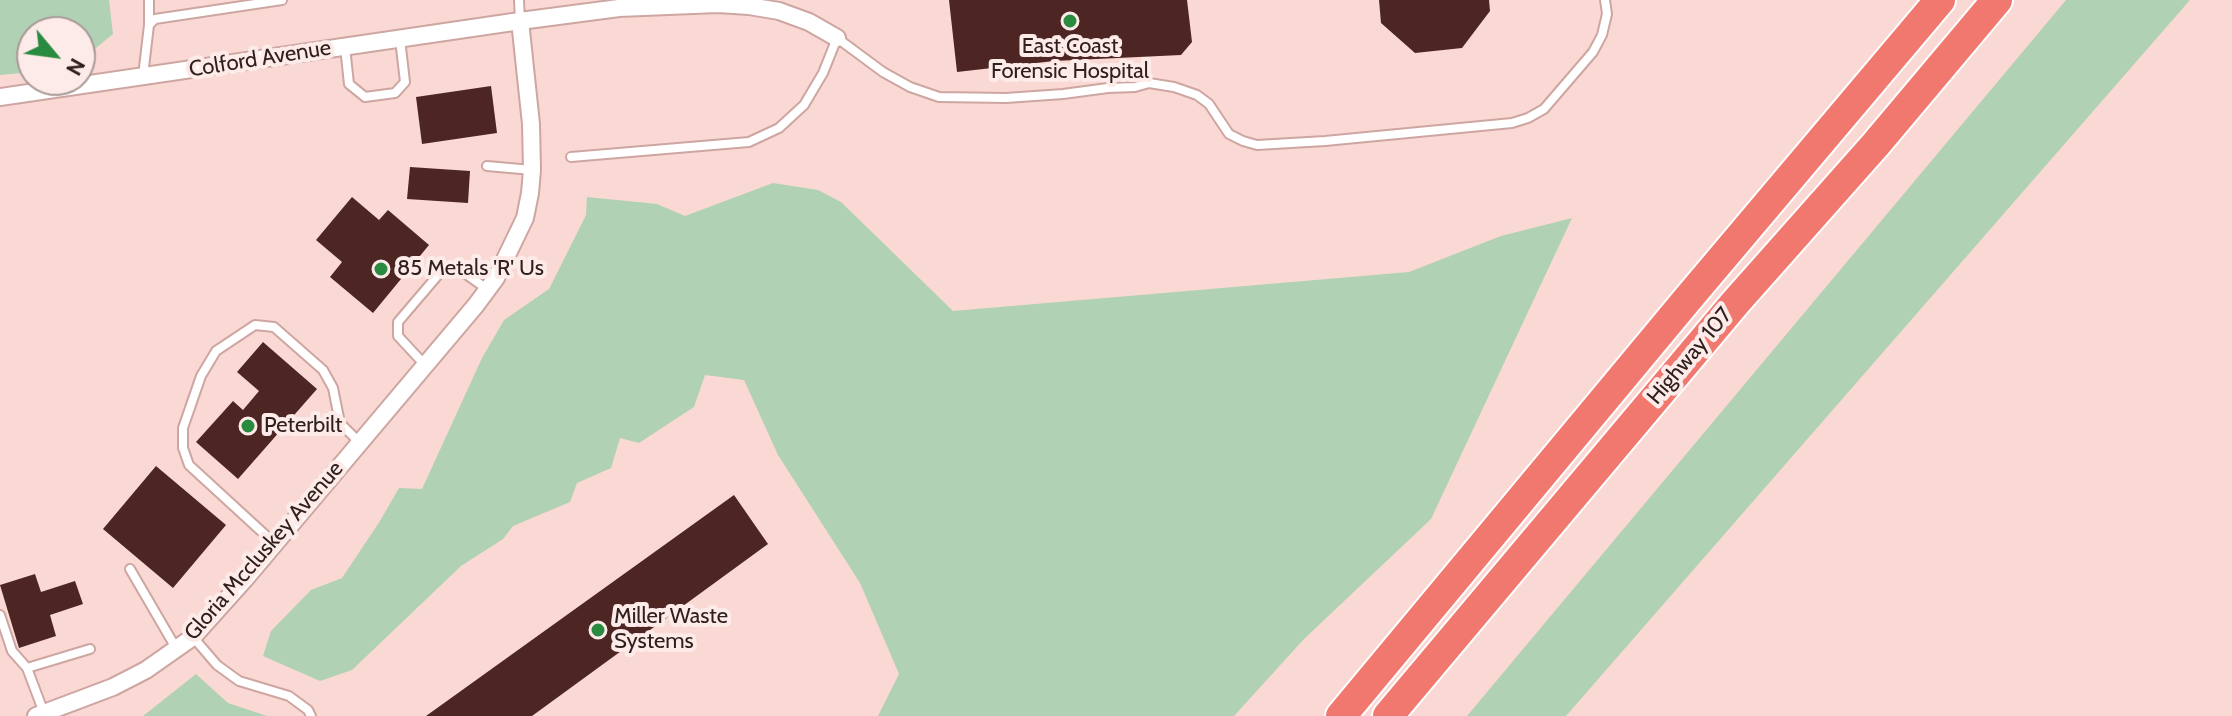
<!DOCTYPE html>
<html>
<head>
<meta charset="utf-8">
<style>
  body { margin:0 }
  #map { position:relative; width:2232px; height:716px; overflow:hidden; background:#fad9d5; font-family:Cabin,sans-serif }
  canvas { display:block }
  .north { position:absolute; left:16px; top:16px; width:80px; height:80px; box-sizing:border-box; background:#fcebe8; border:2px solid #aa9a97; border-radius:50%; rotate:119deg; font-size:22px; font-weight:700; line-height:32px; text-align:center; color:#2f201e }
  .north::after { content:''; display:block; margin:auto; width:28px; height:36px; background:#298b3f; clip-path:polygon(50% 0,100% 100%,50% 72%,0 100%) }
</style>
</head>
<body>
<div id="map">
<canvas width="2232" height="716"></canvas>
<div class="north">N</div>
</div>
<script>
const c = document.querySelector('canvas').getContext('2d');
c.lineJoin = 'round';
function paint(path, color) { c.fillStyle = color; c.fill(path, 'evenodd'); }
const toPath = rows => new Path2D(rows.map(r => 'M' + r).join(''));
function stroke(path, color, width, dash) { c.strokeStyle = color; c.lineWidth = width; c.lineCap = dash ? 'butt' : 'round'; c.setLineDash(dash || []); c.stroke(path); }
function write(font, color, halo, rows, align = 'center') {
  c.font = font + ' Cabin,sans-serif'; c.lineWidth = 8; c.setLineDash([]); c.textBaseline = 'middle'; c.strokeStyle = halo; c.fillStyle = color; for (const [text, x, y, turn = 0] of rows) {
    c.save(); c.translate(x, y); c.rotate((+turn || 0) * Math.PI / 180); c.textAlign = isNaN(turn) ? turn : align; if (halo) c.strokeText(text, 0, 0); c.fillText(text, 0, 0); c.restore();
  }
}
const green = toPath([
  [0,0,109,0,113,34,80,61,80,32,32,32,32,72,0,75],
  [2066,0,2190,0,1566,716,1467,716],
  [773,183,818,190,841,202,953,311,1409,272,1501,236,1572,218,1431,519,1304,639,1234,716,878,716,899,674,860,583,778,455,744,380,705,375,694,407,639,443,620,438,611,468,577,483,570,502,513,526,503,539,461,566,352,670,320,681,263,656,271,631,311,590,342,578,380,521,399,488,422,489,482,358,504,320,549,289,586,215,587,197,657,204,685,216],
  [196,674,228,703,267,716,143,716]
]);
const building = toPath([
  [949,0,1187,0,1192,42,1181,55,1054,61,957,72],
  [1379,0,1489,0,1490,11,1462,48,1415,53,1381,23],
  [491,86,497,133,422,144,416,97],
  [410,167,470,171,468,203,407,199],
  [352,197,379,220,388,210,429,245,373,313,330,277,342,262,316,240],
  [263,342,317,389,238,479,196,442,233,401,243,410,259,391,237,372],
  [156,466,226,525,173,588,103,529],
  [734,495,768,544,532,716,426,716],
  [35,574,41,592,75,581,83,604,50,615,56,636,19,648,0,585]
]);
const service = toPath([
  [519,0,520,21],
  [149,24,149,0],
  [345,47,349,84,365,97,395,93,405,82,400,39],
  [143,76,149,25,155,19,282,0],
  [571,157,749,142,779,128,804,105,823,73,837,38,883,72,910,87,939,97,1006,98,1063,94,1108,88,1135,87,1149,83,1174,87,1197,95,1209,104,1229,134,1243,141,1257,145,1325,141,1512,123,1528,118,1544,109,1593,52,1602,35,1607,14,1605,0],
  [487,166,532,170],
  [424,364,398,336,398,322,444,268,456,267,487,289],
  [274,543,189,465,183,448,183,428,201,376,216,351,255,325,274,327,323,370,333,388,340,423,359,442],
  [130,569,176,648],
  [0,615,12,651,27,668,44,713],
  [193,637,217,665,239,681,289,696,308,710,311,716],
  [27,668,90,649]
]);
const minor = toPath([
  [0,97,520,21,619,8,718,4,749,6,779,11,809,22,837,38],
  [36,716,113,687,146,670,193,637,245,579,476,305,496,278,525,218,530,193,532,170,531,124,520,21]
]);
const motorway = toPath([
  [1341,716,1686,301,1940,0],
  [1388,716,1735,303,1876,144,1997,0]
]);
const markers = [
  [1070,21,8,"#298b3f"],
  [381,269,8,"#298b3f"],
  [248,426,8,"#298b3f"],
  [598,630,8,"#298b3f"]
];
const poiNames = [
  ["East Coast",1070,47,"center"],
  ["Forensic Hospital",1070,72,"center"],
  ["85 Metals 'R' Us",397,269],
  ["Peterbilt",264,426],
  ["Miller Waste",614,617],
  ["Systems",614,642]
];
const streetNames = [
  ["Colford Avenue",260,59,-9],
  ["Highway 107",1690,356,-50],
  ["Gloria Mccluskey Avenue",264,551,-49]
];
paint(green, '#b0d1b3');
paint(building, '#4d2522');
stroke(service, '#cea6a1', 12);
stroke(minor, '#cea6a1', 20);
stroke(motorway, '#fff', 34);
stroke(service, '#fff', 8);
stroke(minor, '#fff', 16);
stroke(motorway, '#f1786f', 30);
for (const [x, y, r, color] of markers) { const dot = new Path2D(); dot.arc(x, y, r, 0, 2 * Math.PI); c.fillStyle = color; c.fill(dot); stroke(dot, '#fcebe8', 3); }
write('22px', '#2f201e', '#fcebe8', poiNames, 'left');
write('22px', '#2f201e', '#fcebe8', streetNames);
</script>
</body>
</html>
